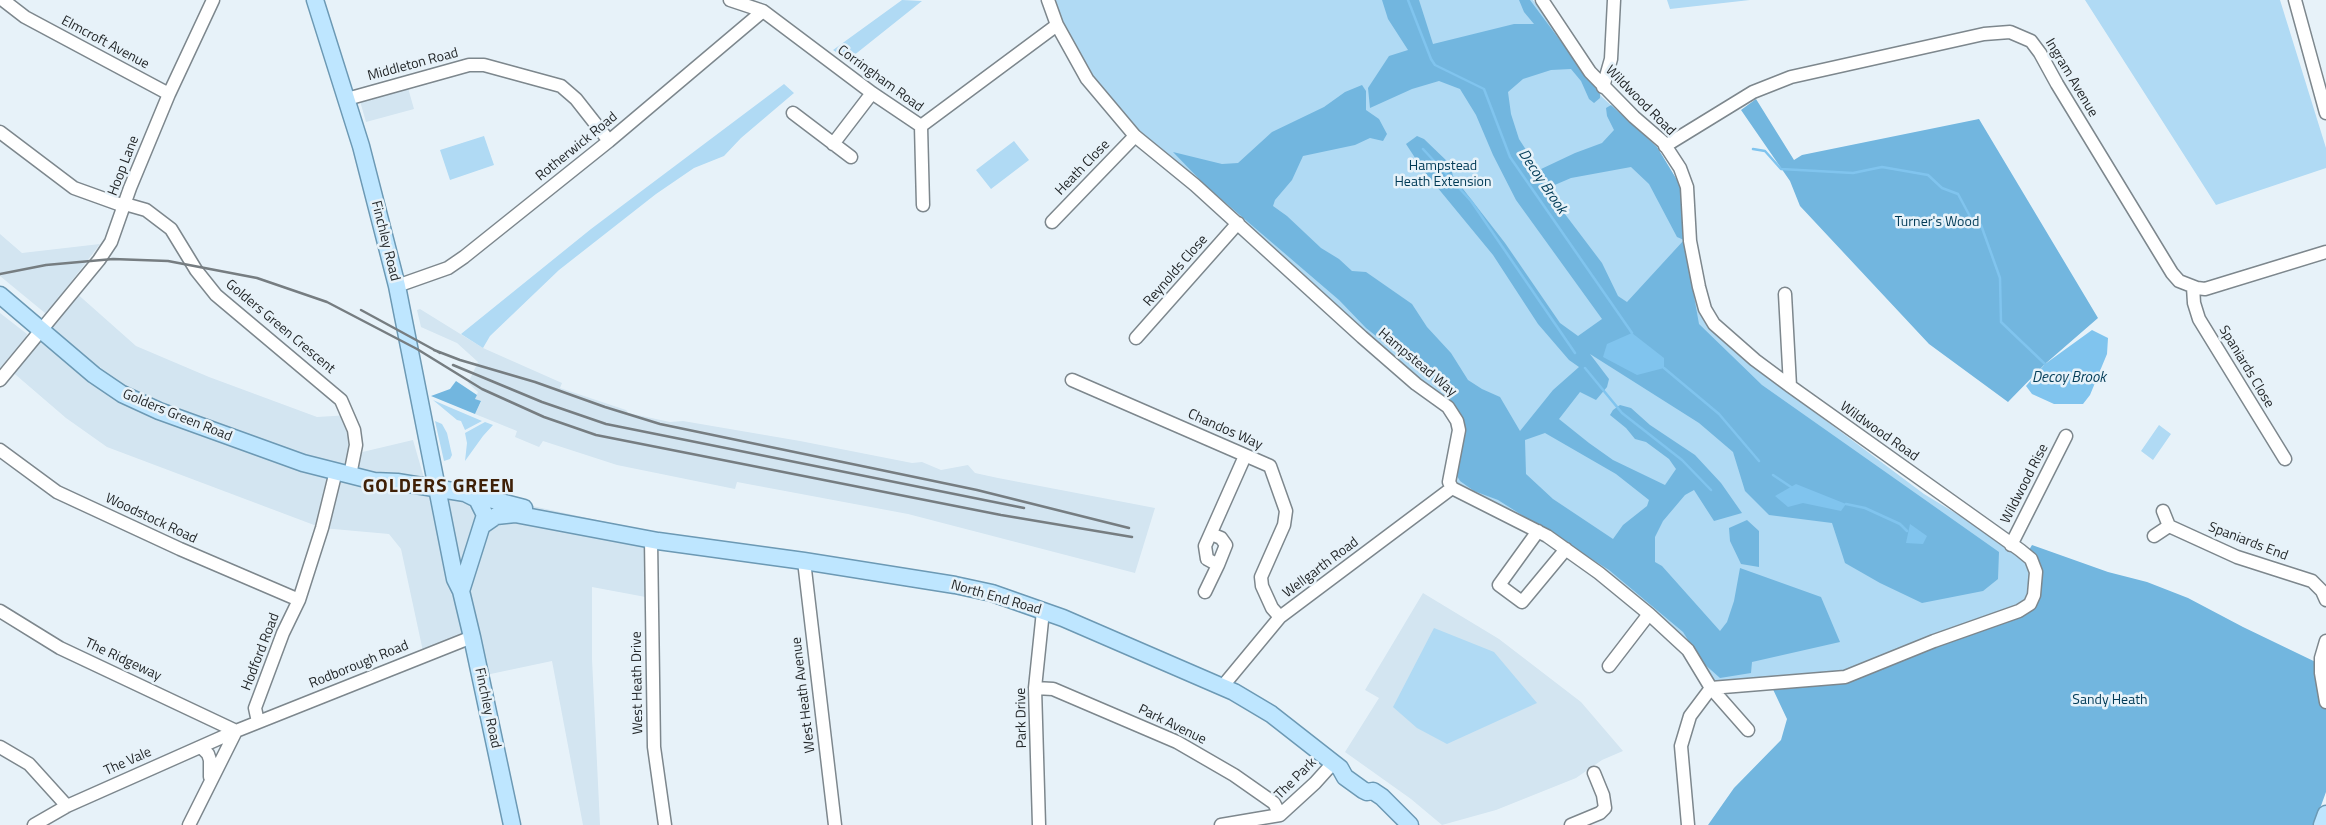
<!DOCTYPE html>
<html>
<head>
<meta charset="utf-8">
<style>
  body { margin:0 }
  canvas { display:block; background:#e7f2f9 }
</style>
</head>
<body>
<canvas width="2326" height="825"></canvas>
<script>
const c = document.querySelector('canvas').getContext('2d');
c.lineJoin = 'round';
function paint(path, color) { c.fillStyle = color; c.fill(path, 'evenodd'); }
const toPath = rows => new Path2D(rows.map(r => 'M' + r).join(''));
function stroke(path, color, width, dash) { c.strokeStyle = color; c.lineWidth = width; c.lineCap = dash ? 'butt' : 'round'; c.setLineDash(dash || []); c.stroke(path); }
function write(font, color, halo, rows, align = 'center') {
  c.font = font + ' "Titillium Web",sans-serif'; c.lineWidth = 5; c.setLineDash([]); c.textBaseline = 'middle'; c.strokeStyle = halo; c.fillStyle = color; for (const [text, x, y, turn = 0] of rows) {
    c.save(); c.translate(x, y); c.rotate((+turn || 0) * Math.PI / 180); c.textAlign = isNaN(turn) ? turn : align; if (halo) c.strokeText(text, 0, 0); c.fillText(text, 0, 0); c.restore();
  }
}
const built = toPath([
  [408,88,414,109,366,122,360,101],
  [0,234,22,253,100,244,48,312,45,313,0,276],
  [74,291,136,346,209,377,317,417,350,415,354,454,413,440,424,478,491,497,652,532,651,598,592,587,592,659,600,825,583,825,552,661,481,676,472,637,424,656,401,549,389,534,322,528,107,447,66,418,9,369],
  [420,309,483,348,562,383,560,388,626,410,628,413,670,422,683,421,800,441,912,463,922,462,941,470,968,465,975,473,998,478,1155,508,1135,573,908,514,737,482,735,489,617,465,543,441,539,447,515,437,517,431,475,414,481,402,475,399,478,392,468,383,478,362,457,343,421,327,417,310],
  [0,313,27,334,26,338,0,369],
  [1423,593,1499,639,1581,702,1623,751,1602,760,1576,778,1496,810,1442,825,1411,799,1345,752,1379,698,1365,690]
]);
const green = toPath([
  [902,0,922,1,848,60,833,50],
  [1048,0,1533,0,1602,97,1657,147,1683,190,1698,299,1785,390,1924,494,2031,559,2030,604,1845,677,1717,687,1688,650,1566,549,1452,488,1457,421,1135,136,1087,79],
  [1667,0,1750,0,1670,9],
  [2085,0,2280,0,2326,148,2326,168,2216,205],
  [784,84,794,93,741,138,724,156,694,168,656,194,559,270,490,336,483,348,461,334,591,229],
  [484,136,494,165,450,180,440,150],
  [1014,141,1029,160,991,189,976,170],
  [433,400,449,407,482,421,465,430,461,421,457,420],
  [435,421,442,424,447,433,452,455,450,459,444,461],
  [485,422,493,425,483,436,465,461,467,443,465,433],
  [2159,425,2171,434,2153,460,2141,451],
  [1434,628,1494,652,1537,703,1447,744,1417,728,1393,707]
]);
const forest = toPath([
  [1382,0,1419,0,1433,44,1514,24,1534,24,1524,12,1519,0,1530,0,1600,94,1600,98,1594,103,1589,99,1581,81,1571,69,1551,70,1523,79,1508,92,1511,114,1519,139,1539,170,1575,153,1602,143,1614,130,1607,116,1606,108,1611,105,1657,147,1683,190,1684,240,1699,324,1762,385,1999,552,1998,579,1983,591,1922,603,1880,583,1845,563,1832,523,1769,515,1745,491,1733,452,1699,423,1590,354,1609,379,1607,387,1596,400,1580,392,1559,419,1589,443,1613,460,1665,485,1676,469,1669,459,1646,442,1635,439,1626,428,1610,415,1613,410,1620,405,1631,408,1650,425,1695,455,1721,483,1742,513,1714,521,1694,490,1685,495,1663,521,1655,537,1655,562,1662,566,1720,631,1727,622,1734,601,1740,568,1821,597,1840,642,1752,662,1751,673,1720,678,1702,662,1683,632,1609,570,1498,500,1474,491,1460,481,1454,471,1461,417,1445,391,1366,328,1339,300,1206,186,1173,152,1222,164,1238,163,1272,132,1324,107,1345,92,1362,85,1366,91,1366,110,1379,119,1387,134,1383,141,1370,138,1355,145,1303,156,1292,180,1275,200,1273,206,1287,216,1321,248,1339,259,1352,271,1366,272,1412,304,1427,327,1451,353,1468,380,1482,389,1500,397,1520,431,1553,390,1579,367,1569,360,1538,324,1493,255,1423,170,1406,144,1417,136,1424,139,1450,164,1453,176,1505,243,1560,323,1578,336,1602,319,1516,200,1493,155,1476,115,1460,89,1439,81,1412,89,1370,108,1368,88,1389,56,1408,50,1388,19],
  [1631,167,1649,184,1677,237,1684,240,1627,302,1618,296,1602,263,1549,193,1550,187,1571,178],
  [1545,433,1616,474,1649,500,1647,506,1623,525,1613,539,1553,499,1526,474,1525,440],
  [1756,99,1794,160,1802,155,1979,119,2098,318,2045,364,2008,402,1929,344,1800,206,1790,181,1741,110],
  [456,381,477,395,475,399,481,401,475,414,431,396,450,389],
  [1747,520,1759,531,1759,567,1741,564,1730,541,1729,528],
  [2032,545,2108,572,2147,582,2188,598,2243,627,2326,667,2326,792,2314,825,1708,825,1734,788,1781,740,1787,719,1770,683,1845,677,2019,611,2036,586,2026,555]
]);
const water = toPath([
  [2092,330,2108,338,2107,354,2090,395,2083,404,2054,404,2032,394,2026,386,2045,364],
  [1632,333,1664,358,1664,368,1637,375,1603,357,1607,344],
  [1796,484,1846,504,1841,511,1803,503,1788,507,1775,496],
  [1910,524,1927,536,1923,544,1906,543]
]);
const stream = toPath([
  [1408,0,1431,59,1435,65,1484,89,1510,157,1632,333],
  [1423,149,1471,201,1575,353],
  [1753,149,1765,151,1781,169,1853,173,1882,167,1928,175,1942,188,1958,194,1973,222,1981,225,2000,278,2001,322,2045,364],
  [1585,368,1622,413,1682,460,1711,490],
  [1664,368,1719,414,1759,461],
  [1773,475,1791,487],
  [1846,504,1865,508,1900,524,1907,531]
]);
const minor = toPath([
  [3,0,25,17,169,94],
  [730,0,763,11,872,93,921,126,1057,25],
  [1048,0,1057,25,1087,79,1135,136,1195,185,1362,337,1416,384,1448,407,1457,421,1459,430,1449,482,1452,488,1547,536,1599,573,1649,614,1688,650,1711,688,1748,730],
  [1542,0,1590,72,1634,117,1663,142,1680,168,1687,187,1690,241,1699,287,1705,309,1714,324,1755,360,1790,386,2020,550,2031,559,2036,572,2034,595,2030,604,2019,611,1934,641,1845,677,1711,688],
  [2295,0,2326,113],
  [1603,87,1611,59,1614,0],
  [347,99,469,65,484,65,561,86,576,99,609,141],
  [793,113,851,157],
  [921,126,923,205],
  [0,132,74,188,124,206],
  [833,144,872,93],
  [1665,146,1753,92,1791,77,1984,34,2010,32,2031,41,2040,53,2057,84,2172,273,2179,281,2197,288,2205,289,2326,252],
  [125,204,146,210,171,229,196,270,216,295,341,400,354,430,356,445,350,475],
  [1052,222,1135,136],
  [397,286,448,268,464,257,609,141,763,11],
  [2193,287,2194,303,2199,319,2285,459],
  [1785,294,1790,386],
  [1136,338,1238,223],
  [0,380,99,260,111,242,130,188,169,94,213,0],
  [1072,380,1270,466,1286,511,1284,525,1261,577,1262,586,1272,608,1280,617],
  [0,450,57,492,180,549,299,600],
  [2163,511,2169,526],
  [1538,531,1499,585,1522,602,1566,549],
  [1211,534,1221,538,1226,545,1218,565,1207,559,1205,546,1245,456],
  [2154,536,2169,526,2237,557,2312,581,2322,591,2326,600],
  [651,540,654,747,665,825],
  [2011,545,2066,436],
  [804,561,835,825],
  [1205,592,1218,565],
  [0,611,60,648,236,731],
  [2326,641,2321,658,2321,673,2326,702],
  [1609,666,1649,614],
  [1222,687,1280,617,1452,488],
  [1035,688,1053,689,1177,742,1234,775,1274,803,1280,815],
  [258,722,255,708,283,633,299,600,322,528,336,471],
  [0,747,29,764,67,806],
  [201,747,208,754,210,760,210,777],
  [34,825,67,806,236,731,472,637],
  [189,825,236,731],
  [1039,825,1035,688,1043,611],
  [1221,825,1280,815,1315,783,1333,763],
  [1571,825,1600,813,1605,808,1603,795,1594,773],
  [1688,825,1681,746,1690,716,1711,688]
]);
const major = toPath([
  [315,0,361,146,397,286,455,579,461,591,472,637,512,825],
  [0,295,94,375,122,394,159,411,303,463,374,481,397,482,465,493,477,499,485,515,461,591],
  [470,494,524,508],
  [483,525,496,516,515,514,658,541,804,561,955,585,992,593,1063,618,1234,692,1271,714,1340,768,1345,777,1363,790,1367,792,1373,791,1382,797,1410,825],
  [2322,825,2326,814]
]);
const rail = toPath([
  [0,274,46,265,113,259,168,261,257,278,327,302,417,349,482,389,544,417,596,435,1001,515,1132,537],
  [361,310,440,353],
  [434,350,460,360,535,382,605,407,660,424,977,490,1129,528],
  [453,365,542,402,606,424,1024,508]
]);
const streetNames = [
  ["Elmcroft Avenue",105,43,28],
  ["Middleton Road",413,65,-15],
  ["Ingram Avenue",2071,78,59],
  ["Corringham Road",880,79,36],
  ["Wildwood Road",1640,101,45],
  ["Rotherwick Road",577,147,-39],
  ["Hoop Lane",124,166,-69],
  ["Heath Close",1083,168,-46],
  ["Finchley Road",385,241,76],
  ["Reynolds Close",1176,271,-49],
  ["Golders Green Crescent",280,327,40],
  ["Hampstead Way",1417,363,40],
  ["Spaniards Close",2246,367,59],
  ["Golders Green Road",177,416,22],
  ["Chandos Way",1225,430,24],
  ["Wildwood Road",1879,432,35],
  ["Wildwood Rise",2025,484,-63],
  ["Woodstock Road",151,519,25],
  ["Spaniards End",2248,542,21],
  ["Wellgarth Road",1321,568,-37],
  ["North End Road",996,598,16],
  ["Hodford Road",261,652,-69],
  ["The Ridgeway",123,660,25],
  ["Rodborough Road",359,665,-22],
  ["West Heath Drive",638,683,-91],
  ["West Heath Avenue",804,695,-97],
  ["Finchley Road",487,708,78],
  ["Park Drive",1022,718,-91],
  ["Park Avenue",1172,725,26],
  ["The Vale",128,762,-24],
  ["The Park",1296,779,-45]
];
const parkNames = [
  ["Hampstead",1443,167],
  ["Heath Extension",1443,183],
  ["Turner's Wood",1937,223],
  ["Sandy Heath",2110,701]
];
const waterNames = [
  ["Decoy Brook",1542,182,56],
  ["Decoy Brook",2069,378]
];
const districtNames = [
  ["GOLDERS GREEN",439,487]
];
paint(built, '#d3e5f1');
paint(green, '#b0daf4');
paint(forest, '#72b6df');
paint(water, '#80c4ee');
stroke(stream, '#80c4ee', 2.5);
stroke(minor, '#7d878d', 15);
stroke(major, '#6c99b4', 19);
stroke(minor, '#fff', 12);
stroke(major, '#bee6ff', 16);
stroke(rail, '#767d81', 2.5);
write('14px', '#24282a', '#e7f2f9', streetNames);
write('14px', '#003a56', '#e7f2f9', parkNames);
write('italic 15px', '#003b57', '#e7f2f9', waterNames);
c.letterSpacing = '1px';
write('bold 19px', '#3f2007', '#e7f2f9', districtNames);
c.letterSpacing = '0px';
</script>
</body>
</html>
